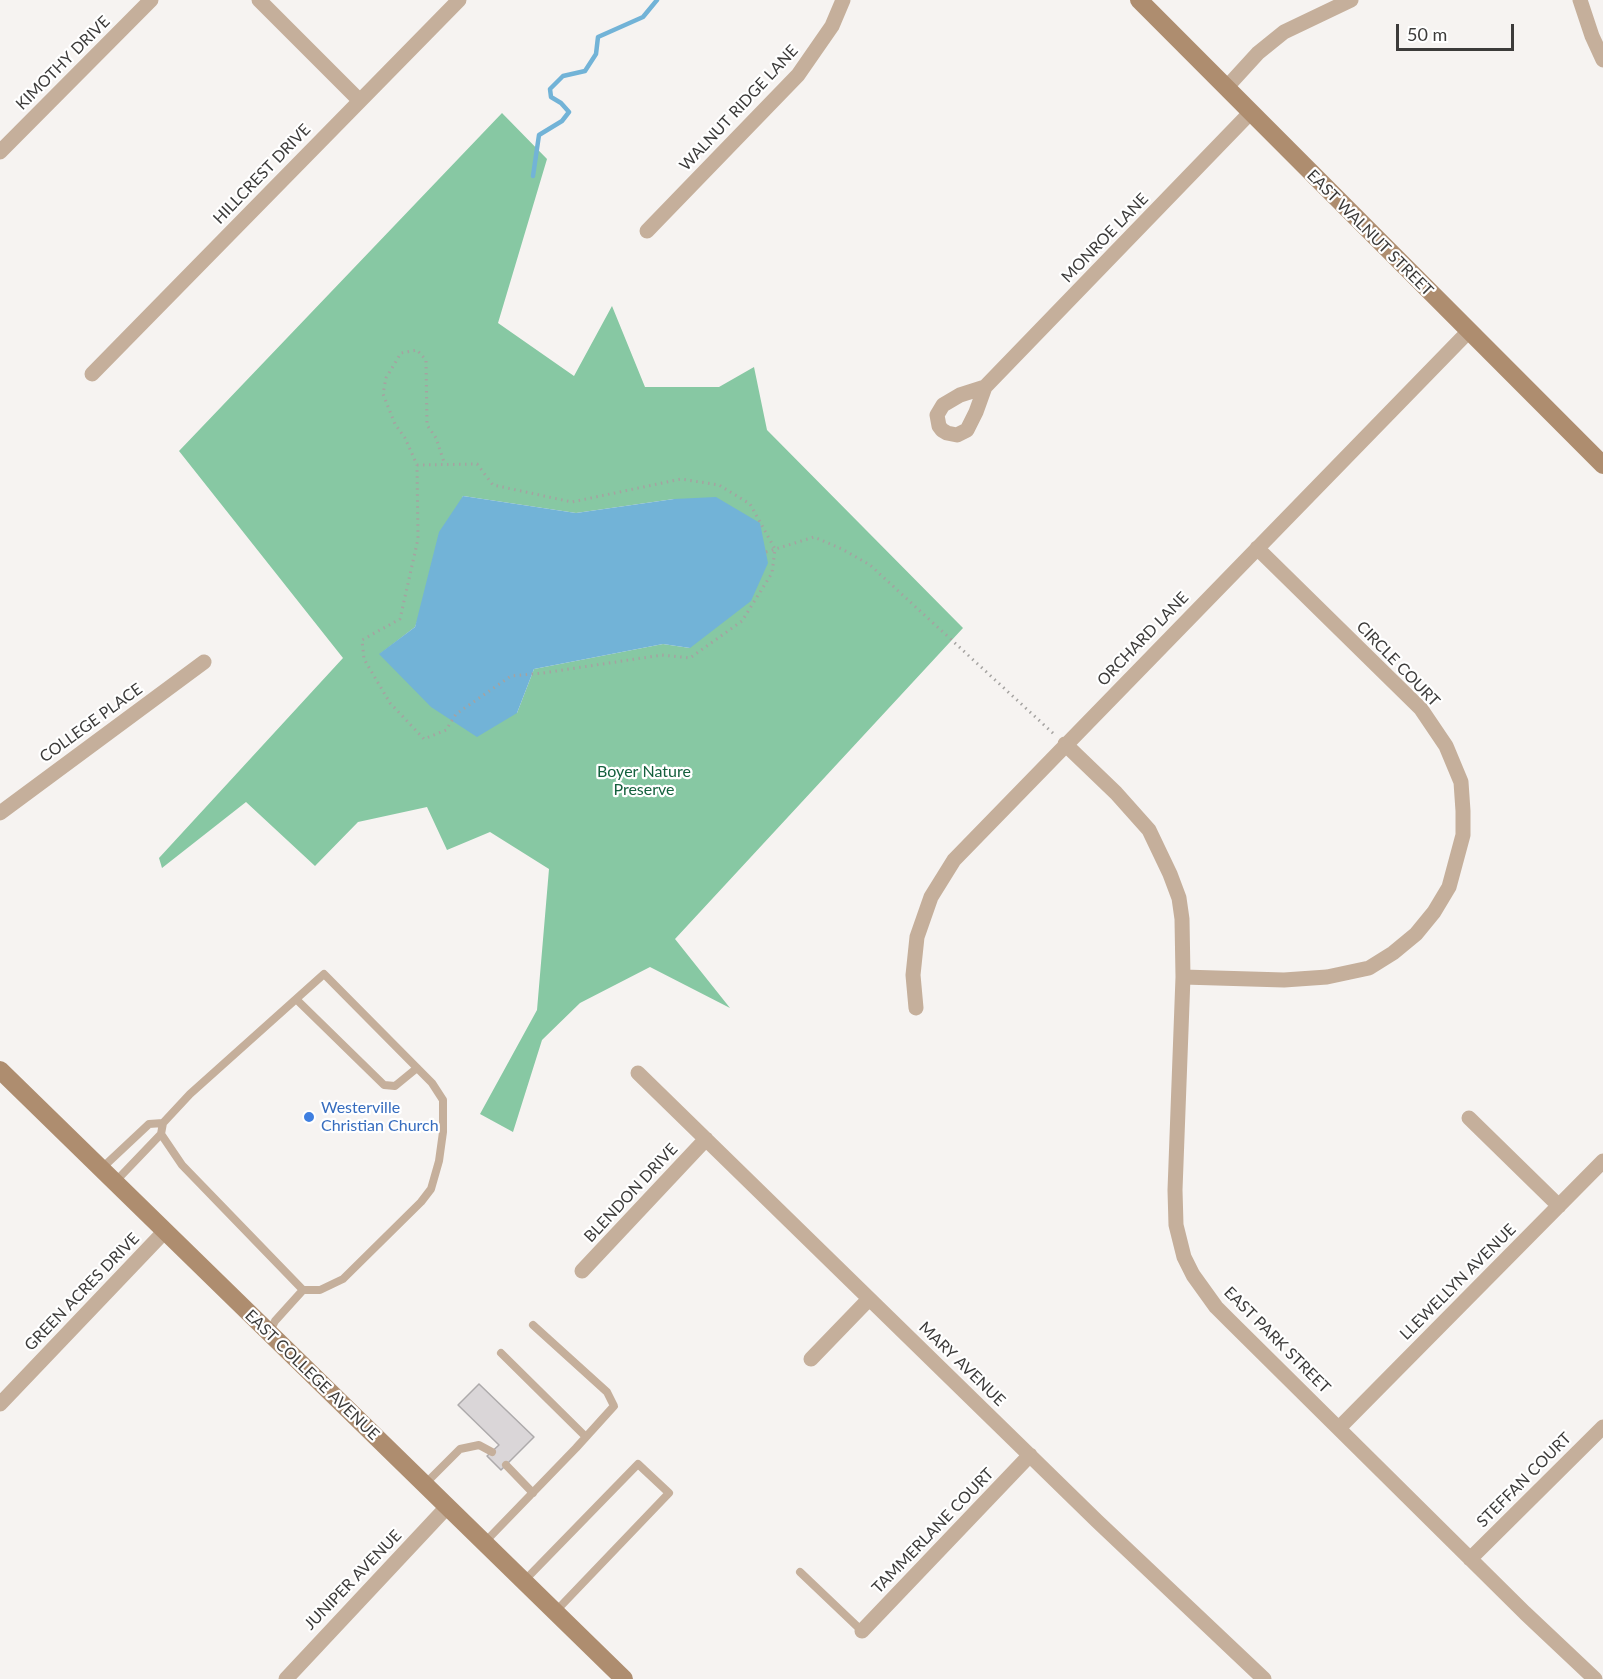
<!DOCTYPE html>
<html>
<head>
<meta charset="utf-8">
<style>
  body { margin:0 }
  #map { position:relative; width:1603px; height:1679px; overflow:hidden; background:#f6f3f1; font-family:Lato,sans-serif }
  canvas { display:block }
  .scale { position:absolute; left:1396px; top:24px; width:118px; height:27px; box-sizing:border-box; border:3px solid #3c3b3a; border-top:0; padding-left:8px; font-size:18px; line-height:21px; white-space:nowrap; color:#3c3b3a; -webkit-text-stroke:4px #fff; paint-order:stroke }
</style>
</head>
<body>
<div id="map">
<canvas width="1603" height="1679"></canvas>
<div class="scale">50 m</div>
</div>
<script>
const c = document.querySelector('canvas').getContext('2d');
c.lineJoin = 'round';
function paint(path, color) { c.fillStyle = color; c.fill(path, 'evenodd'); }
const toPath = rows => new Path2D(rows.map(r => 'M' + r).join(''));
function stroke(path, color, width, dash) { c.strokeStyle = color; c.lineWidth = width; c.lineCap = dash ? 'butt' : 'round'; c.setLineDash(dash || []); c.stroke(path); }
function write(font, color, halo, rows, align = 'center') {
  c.font = font + ' Lato,sans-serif'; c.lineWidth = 4.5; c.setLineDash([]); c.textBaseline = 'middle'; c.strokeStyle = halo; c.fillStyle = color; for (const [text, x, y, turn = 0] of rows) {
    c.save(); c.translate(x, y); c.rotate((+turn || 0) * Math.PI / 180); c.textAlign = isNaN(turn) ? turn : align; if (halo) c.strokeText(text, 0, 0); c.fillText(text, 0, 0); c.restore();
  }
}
const forest = toPath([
  [502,113,547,159,498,323,574,376,612,306,645,387,719,387,754,367,767,430,963,628,675,939,730,1008,650,967,580,1003,542,1040,513,1132,480,1114,537,1010,549,869,490,832,447,850,427,807,358,822,315,866,246,802,162,868,159,858,343,658,179,451],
  [463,496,576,513,674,499,690,648,663,644,534,669,517,713,380,654,415,627]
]);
const water = toPath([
  [463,496,576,513,674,499,716,497,760,523,768,563,751,601,690,648,663,644,534,669,517,713,477,737,431,707,379,654,415,627,439,532]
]);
const stream = toPath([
  [533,176,539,135,562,121,569,112,561,103,551,97,550,89,563,76,585,71,596,54,598,37,643,17,657,0]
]);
const building = toPath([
  [479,1384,534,1437,501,1470,487,1456,499,1445,458,1405,479,1384]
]);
const path = toPath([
  [417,465,477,464,493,485,572,502,681,479,719,485,750,504,775,549,772,573,742,621,690,658,662,655,543,673,511,676,456,714,446,730,424,739,390,703,364,659,362,640,400,619,418,539,417,465,405,438,395,424,383,394,386,378,401,353,417,350,426,360,427,425,436,438,444,462],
  [766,552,814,537,842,549,870,565,1055,735]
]);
const lane = toPath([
  [297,1000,384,1085,395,1086,417,1068],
  [101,1169,149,1124,163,1123],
  [115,1182,161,1134,163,1123,190,1094,324,974,432,1083,443,1100,443,1132,439,1161,431,1189,421,1202,343,1279,320,1290,303,1290,182,1165,161,1134],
  [269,1333,275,1321,303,1290],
  [501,1353,586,1437],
  [506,1465,533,1493],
  [426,1483,460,1449,479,1445,492,1452],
  [485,1542,576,1448,614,1406,607,1392,533,1325],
  [800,1572,862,1631],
  [525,1580,638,1464,669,1493,556,1611]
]);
const street = toPath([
  [259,0,359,100],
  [1580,0,1592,36,1603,60],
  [1226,88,1258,53,1284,32,1351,0],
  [0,152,151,0],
  [647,231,798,75,832,26,843,0],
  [92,374,459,0],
  [985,387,976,412,967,430,957,435,947,433,942,430,939,426,937,415,943,405,960,395,985,387,1250,113],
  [1065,744,1116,793,1149,830,1170,874,1179,898,1182,919,1183,977,1175,1190,1176,1225,1184,1257,1193,1275,1216,1307,1230,1321,1525,1613,1595,1679],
  [0,813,204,662],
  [1183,977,1284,980,1327,977,1369,968,1393,953,1416,934,1434,912,1449,887,1463,835,1463,811,1461,782,1446,746,1421,709,1257,548],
  [916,1008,913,975,917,937,931,897,954,860,1469,331],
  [638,1073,1097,1521,1264,1679],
  [1469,1118,1559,1206],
  [582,1271,706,1139],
  [811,1359,869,1299],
  [0,1404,165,1231],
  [1339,1428,1603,1161],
  [1470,1559,1603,1427],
  [862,1631,1030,1455],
  [286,1679,447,1507]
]);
const secondary = toPath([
  [1139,0,1603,465],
  [0,1070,624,1679]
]);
const markers = [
  [309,1117,6,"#3f7fe0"]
];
const streetNames = [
  ["KIMOTHY DRIVE",63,63,-45],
  ["WALNUT RIDGE LANE",739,108,-47],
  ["HILLCREST DRIVE",262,174,-46],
  ["EAST WALNUT STREET",1370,233,45],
  ["MONROE LANE",1105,238,-46],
  ["ORCHARD LANE",1143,639,-46],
  ["CIRCLE COURT",1398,664,46],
  ["COLLEGE PLACE",91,723,-36],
  ["BLENDON DRIVE",631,1193,-47],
  ["LLEWELLYN AVENUE",1458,1282,-45],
  ["GREEN ACRES DRIVE",82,1292,-46],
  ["EAST PARK STREET",1277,1340,45],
  ["MARY AVENUE",962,1364,44],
  ["EAST COLLEGE AVENUE",312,1375,44],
  ["STEFFAN COURT",1524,1480,-45],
  ["TAMMERLANE COURT",933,1531,-46],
  ["JUNIPER AVENUE",353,1580,-46]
];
const parkNames = [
  ["Boyer Nature",644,772],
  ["Preserve",644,790]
];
const shopNames = [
  ["Westerville",321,1108],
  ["Christian Church",321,1126]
];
paint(forest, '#87c8a3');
paint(water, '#72b3d7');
stroke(stream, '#72b3d7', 4.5);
paint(building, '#dad6d8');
stroke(building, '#adaaab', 1.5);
stroke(path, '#a5a3a1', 3, [1.5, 4.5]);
stroke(lane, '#c5af9b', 8);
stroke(street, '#c5af9b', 15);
stroke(secondary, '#ae8d6f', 18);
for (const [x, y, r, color] of markers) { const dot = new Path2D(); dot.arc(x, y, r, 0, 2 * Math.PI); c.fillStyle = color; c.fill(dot); stroke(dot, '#fff', 2); }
write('16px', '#3c3b3a', '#fff', streetNames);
write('16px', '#15613e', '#fff', parkNames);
write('16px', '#366cbe', '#fff', shopNames, 'left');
</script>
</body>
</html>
